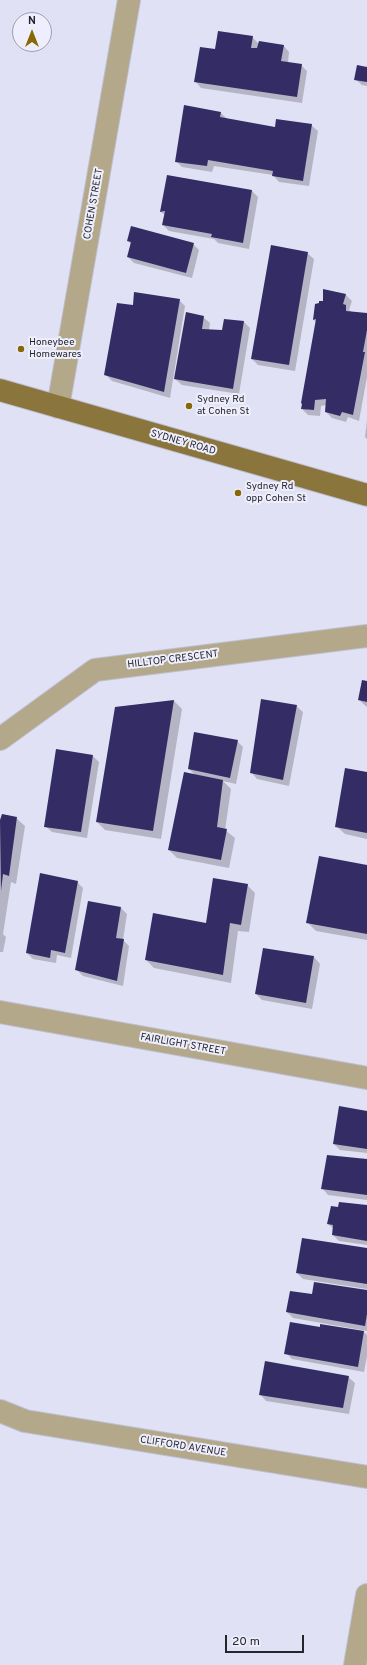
<!DOCTYPE html>
<html>
<head>
<meta charset="utf-8">
<style>
  body { margin:0 }
  #map { position:relative; width:367px; height:1665px; overflow:hidden; background:#e1e1f5; font-family:Overpass,sans-serif }
  canvas { display:block }
  .north { position:absolute; left:12px; top:12px; width:40px; height:40px; box-sizing:border-box; background:#eeeefe; border:1px solid #9e9eaa; border-radius:50%; rotate:0deg; font-size:11px; font-weight:700; line-height:16px; text-align:center; color:#25252c }
  .north::after { content:''; display:block; margin:auto; width:14px; height:18px; background:#856903; clip-path:polygon(50% 0,100% 100%,50% 72%,0 100%) }
  .scale { position:absolute; left:225px; top:1635px; width:79px; height:18px; box-sizing:border-box; border:2px solid #25252c; border-top:0; padding-left:5px; font-size:12px; line-height:14px; white-space:nowrap; color:#25252c; -webkit-text-stroke:3px #eeeefe; paint-order:stroke }
</style>
</head>
<body>
<div id="map">
<canvas width="367" height="1665"></canvas>
<div class="north">N</div>
<div class="scale">20 m</div>
</div>
<script>
const c = document.querySelector('canvas').getContext('2d');
c.lineJoin = 'round';
function paint(path, color) { c.fillStyle = color; c.fill(path, 'evenodd'); }
const toPath = rows => new Path2D(rows.map(r => 'M' + r).join(''));
function stroke(path, color, width, dash) { c.strokeStyle = color; c.lineWidth = width; c.lineCap = dash ? 'butt' : 'round'; c.setLineDash(dash || []); c.stroke(path); }
function write(font, color, halo, rows, align = 'center') {
  c.font = font + ' Overpass,sans-serif'; c.lineWidth = 4; c.setLineDash([]); c.textBaseline = 'middle'; c.strokeStyle = halo; c.fillStyle = color; for (const [text, x, y, turn = 0] of rows) {
    c.save(); c.translate(x, y); c.rotate((+turn || 0) * Math.PI / 180); c.textAlign = isNaN(turn) ? turn : align; if (halo) c.strokeText(text, 0, 0); c.fillText(text, 0, 0); c.restore();
  }
}
const shadow = toPath([
  [252,37,259,44,283,45,289,52,288,63,301,65,307,71,302,103,201,88,195,81,216,50],
  [367,68,367,86,362,85,355,79],
  [221,113,227,119,276,128,311,125,318,131,309,186,279,182,273,175,214,166,212,172,182,167,176,161],
  [252,191,258,197,249,249,218,243,214,239,169,231,163,225,165,215,161,212],
  [128,241,193,244,199,250,192,278,134,263,128,257,131,244],
  [307,253,314,259,295,371,258,365,252,359],
  [324,290,346,295,352,301,349,310,352,312,367,314,367,377,359,421,348,417,346,422,332,418,326,412,326,405,321,406,320,416,308,415,302,409,316,322,314,320,323,302],
  [179,300,185,306,170,398,112,381,105,374,134,306],
  [203,317,210,323,209,330,222,331,244,322,250,328,239,394,182,385,175,379],
  [367,420,367,439,365,437],
  [367,681,367,707,359,700],
  [174,701,182,709,161,839,105,830,97,822,116,707],
  [296,706,303,712,289,786,257,779,251,772],
  [237,741,243,747,236,784,223,781,231,789,225,830,235,838,229,868,177,858,169,850,195,775,189,769],
  [93,756,99,762,87,838,52,832,45,826],
  [367,773,367,839,345,834,336,826],
  [16,818,25,826,16,884,11,882,3,934,6,937,3,952,0,952,0,821],
  [367,866,367,940,316,931,308,923],
  [77,882,83,888,71,958,57,955,56,963,33,959,27,953],
  [247,885,255,893,249,932,238,931,231,983,154,968,146,960,207,924],
  [121,908,127,914,123,940,129,946,123,986,83,976,77,970],
  [314,957,320,964,312,1009,262,1000,256,994],
  [367,1112,367,1153,340,1150,334,1144],
  [367,1160,367,1200,328,1195,322,1188],
  [367,1206,367,1245,339,1241,333,1235,334,1229,328,1224],
  [367,1249,367,1289,303,1279,297,1273],
  [367,1291,367,1331,293,1318,287,1312,313,1295],
  [320,1328,364,1332,367,1335,367,1356,364,1372,292,1359,286,1353],
  [348,1377,355,1383,349,1414,266,1401,260,1394]
]);
const building = toPath([
  [218,31,253,36,251,48,257,48,259,41,284,45,281,61,302,64,297,97,194,82,200,47,215,49],
  [357,65,367,67,367,82,354,80],
  [184,105,221,112,220,117,275,127,276,119,312,124,303,181,272,176,273,171,208,160,207,166,175,162],
  [167,175,252,190,243,243,211,237,212,234,162,225,165,211,160,212],
  [131,226,194,243,186,273,127,257,131,242,127,241],
  [271,245,308,252,289,365,251,359],
  [323,289,346,294,343,304,346,305,346,311,367,313,367,330,363,352,365,352,353,415,342,412,340,416,325,412,326,399,315,400,314,410,301,409,302,404,301,403,316,319,313,320,315,304,319,303,319,301,323,301],
  [134,292,180,299,164,392,104,375,117,303,133,305],
  [186,312,204,316,202,329,222,330,224,319,244,321,233,389,174,379],
  [362,680,367,681,367,702,358,700],
  [261,699,297,705,283,780,250,773],
  [174,700,153,831,96,822,115,707],
  [194,732,238,740,230,778,188,769],
  [56,749,93,755,81,832,44,827],
  [345,768,367,772,367,833,335,827],
  [184,772,223,780,217,827,227,829,221,860,168,850],
  [2,814,17,817,9,876,3,874,1,891,0,820],
  [319,856,367,865,367,934,306,923],
  [40,873,78,881,65,953,51,950,50,958,26,953],
  [213,878,248,884,241,925,230,923,223,975,145,960,153,913,206,923],
  [88,901,121,907,116,938,124,939,117,981,75,970],
  [263,948,314,956,306,1003,255,994],
  [339,1106,367,1111,367,1149,333,1144],
  [327,1155,367,1159,367,1195,321,1189],
  [339,1202,367,1205,367,1241,332,1235,333,1225,327,1224,331,1206,338,1207],
  [302,1238,367,1248,367,1284,296,1273],
  [314,1282,367,1290,367,1314,365,1326,286,1312,290,1291,312,1294],
  [290,1322,320,1327,320,1324,364,1331,358,1367,284,1354],
  [265,1361,349,1376,343,1408,259,1395]
]);
const street = toPath([
  [58,407,129,0],
  [0,739,95,670,367,636],
  [0,1012,367,1078],
  [0,1411,25,1421,367,1477],
  [355,1665,367,1595]
]);
const primary = toPath([
  [0,390,367,495]
]);
const markers = [
  [21,349,4,"#856903"],
  [189,406,4,"#856903"],
  [238,493,4,"#856903"]
];
const streetNames = [
  ["COHEN STREET",94,204,-80],
  ["SYDNEY ROAD",183,443,16],
  ["HILLTOP CRESCENT",173,660,-7],
  ["FAIRLIGHT STREET",183,1045,10],
  ["CLIFFORD AVENUE",183,1447,9]
];
const poiNames = [
  ["Honeybee",29,343],
  ["Homewares",29,355],
  ["Sydney Rd",197,400],
  ["at Cohen St",197,412],
  ["Sydney Rd",246,487],
  ["opp Cohen St",246,499]
];
paint(shadow, '#0003');
paint(building, '#342c64');
stroke(street, '#bfbfd1', 24);
stroke(primary, '#bfbfd1', 24);
stroke(street, '#b3a88a', 22);
stroke(primary, '#8a753c', 22);
for (const [x, y, r, color] of markers) { const dot = new Path2D(); dot.arc(x, y, r, 0, 2 * Math.PI); c.fillStyle = color; c.fill(dot); stroke(dot, '#eeeefe', 1.5); }
write('10px', '#25252c', '#eeeefe', streetNames);
write('10px', '#25252c', '#eeeefe', poiNames, 'left');
</script>
</body>
</html>
